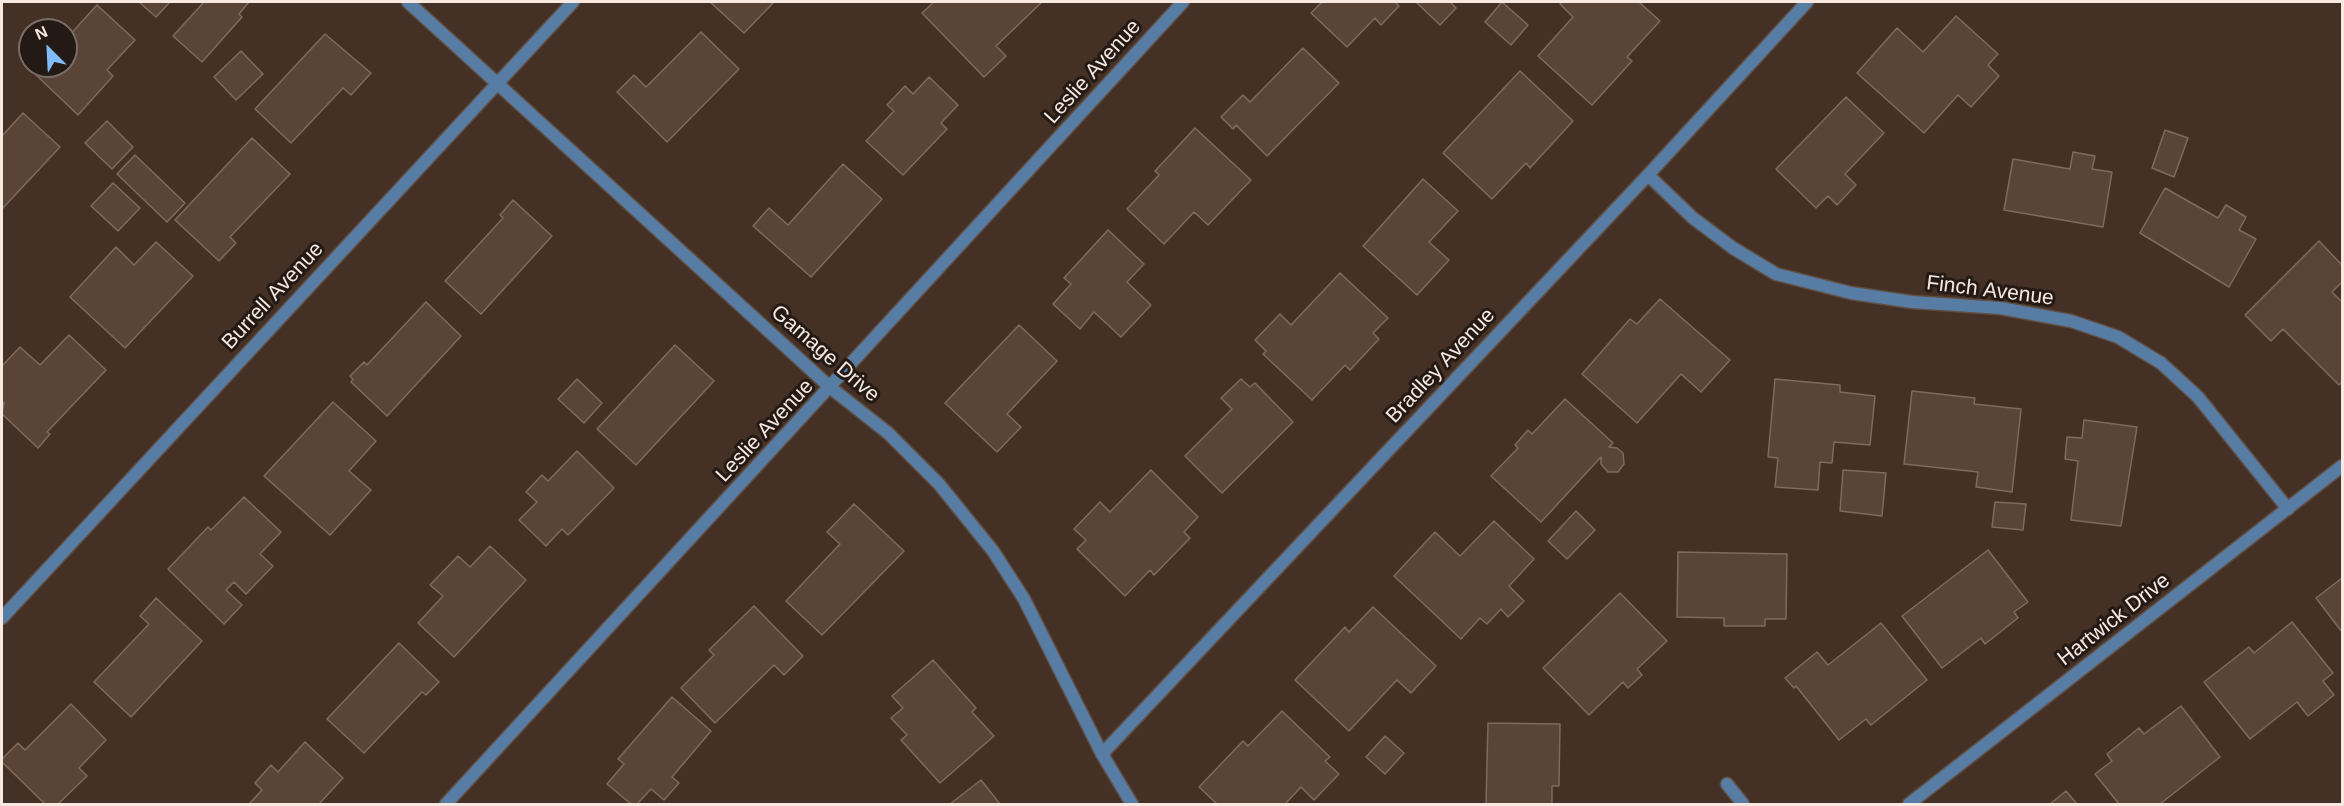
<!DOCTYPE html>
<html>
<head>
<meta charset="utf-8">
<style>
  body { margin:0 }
  #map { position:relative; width:2344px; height:806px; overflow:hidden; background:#443024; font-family:Helvetica,sans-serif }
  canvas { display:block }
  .frame { position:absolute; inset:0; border:3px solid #f7e9e1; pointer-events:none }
  .north { position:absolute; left:18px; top:18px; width:60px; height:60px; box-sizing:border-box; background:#241a15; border:2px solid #786d67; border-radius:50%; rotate:336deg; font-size:16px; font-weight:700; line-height:24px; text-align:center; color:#f7e9e1 }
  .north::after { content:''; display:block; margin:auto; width:21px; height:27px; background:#81bcfa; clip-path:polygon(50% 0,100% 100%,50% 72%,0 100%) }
</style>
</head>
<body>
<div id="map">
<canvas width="2344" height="806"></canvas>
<div class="frame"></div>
<div class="north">N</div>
</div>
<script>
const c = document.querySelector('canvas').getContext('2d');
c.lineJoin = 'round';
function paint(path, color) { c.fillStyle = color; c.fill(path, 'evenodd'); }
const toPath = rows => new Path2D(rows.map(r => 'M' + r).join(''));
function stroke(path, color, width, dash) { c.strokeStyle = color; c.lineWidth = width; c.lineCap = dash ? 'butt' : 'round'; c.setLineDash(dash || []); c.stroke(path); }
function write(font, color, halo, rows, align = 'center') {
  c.font = font + ' Helvetica,sans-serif'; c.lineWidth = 6; c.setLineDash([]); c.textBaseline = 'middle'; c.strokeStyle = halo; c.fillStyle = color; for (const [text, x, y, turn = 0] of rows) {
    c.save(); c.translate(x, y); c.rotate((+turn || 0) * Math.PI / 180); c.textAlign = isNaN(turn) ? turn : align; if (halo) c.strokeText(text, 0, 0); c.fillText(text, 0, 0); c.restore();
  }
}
const building = toPath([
  [139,2,170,2,156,17,139,2],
  [204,2,249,2,239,14,242,17,202,62,173,36,204,2],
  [710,2,774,2,744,33,710,2],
  [934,2,1042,2,996,46,1006,56,984,77,922,13,934,2],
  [1322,2,1395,2,1399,6,1381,25,1375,18,1347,47,1311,13,1322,2],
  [1416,2,1450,2,1456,8,1440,25,1416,2],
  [1502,2,1528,25,1511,45,1485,22,1502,2],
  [1562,2,1639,2,1660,21,1627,57,1632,61,1592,105,1538,56,1573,17,1560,4,1562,2],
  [97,5,135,40,107,70,113,76,78,115,34,73,40,66,66,66,66,39,97,5],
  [1956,16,1998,54,1988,65,1999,76,1971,107,1958,95,1924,133,1857,73,1897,28,1923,52,1956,16],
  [701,32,739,69,667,142,617,92,634,75,646,87,701,32],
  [325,34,371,73,351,95,343,88,291,143,255,109,325,34],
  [1303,48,1339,83,1267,156,1236,125,1233,129,1221,117,1243,95,1250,102,1303,48],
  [241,51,263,74,236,100,214,77,241,51],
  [1520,71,1573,121,1530,168,1526,163,1492,199,1443,153,1520,71],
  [929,77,958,105,941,123,947,129,903,175,866,141,894,111,887,105,905,86,913,94,929,77],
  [1846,97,1884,133,1845,174,1856,185,1837,205,1828,196,1816,208,1776,169,1846,97],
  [23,113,60,147,2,209,2,136,23,113],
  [107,121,133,147,112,169,85,143,107,121],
  [1195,128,1251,180,1208,225,1194,212,1164,244,1127,209,1159,175,1155,171,1195,128],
  [2165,130,2188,138,2174,177,2152,168,2165,130],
  [252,138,290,174,230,237,236,243,219,261,175,220,252,138],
  [2073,152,2095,156,2092,169,2112,172,2103,227,2004,210,2013,159,2070,169,2073,152],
  [135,155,185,203,167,222,117,174,135,155],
  [843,164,882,199,811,277,753,226,769,208,788,225,843,164],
  [1423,179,1458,211,1429,242,1449,260,1417,295,1363,246,1423,179],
  [113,183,140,208,118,231,91,206,113,183],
  [2165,188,2218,218,2226,205,2246,217,2239,230,2256,239,2229,287,2140,233,2165,188],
  [513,200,552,236,481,314,445,281,503,218,500,215,513,200],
  [1108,230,1144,264,1127,282,1151,305,1121,337,1094,312,1080,329,1053,304,1071,284,1064,278,1108,230],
  [2319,241,2342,265,2342,282,2332,292,2342,302,2342,382,2339,385,2283,329,2271,341,2245,315,2319,241],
  [156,242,193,276,125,348,70,297,116,247,134,265,156,242],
  [1340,273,1388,318,1373,333,1379,339,1350,370,1345,365,1312,400,1263,354,1266,351,1255,340,1280,314,1291,325,1340,273],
  [1660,299,1730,360,1701,392,1681,374,1637,423,1582,374,1630,319,1637,324,1660,299],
  [426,302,461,336,387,416,351,382,353,379,350,376,364,362,367,365,426,302],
  [1019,325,1057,361,1007,414,1021,427,997,452,945,403,1019,325],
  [69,335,106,370,47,432,50,434,38,448,2,414,4,403,2,401,2,366,20,347,40,365,69,335],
  [675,345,714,381,636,465,597,429,675,345],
  [577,379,602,403,584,423,558,399,577,379],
  [1241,379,1250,387,1255,383,1293,422,1222,493,1185,456,1232,409,1221,398,1241,379],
  [1775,379,1840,385,1840,392,1875,396,1870,445,1834,442,1832,463,1820,462,1818,490,1775,487,1778,458,1768,457,1775,379],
  [1912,391,1975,398,1974,404,2021,409,2012,492,1976,487,1978,472,1904,464,1912,391],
  [1565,399,1613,443,1609,447,1617,448,1623,453,1624,464,1618,472,1608,472,1601,464,1601,457,1541,522,1491,476,1518,448,1515,445,1528,430,1532,434,1565,399],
  [333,402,376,441,349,471,371,490,330,535,264,476,333,402],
  [2084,420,2137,427,2121,526,2071,520,2078,461,2065,459,2067,437,2082,438,2084,420],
  [577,451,614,488,568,535,562,529,546,546,519,520,537,502,526,492,542,475,548,481,577,451],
  [1151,470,1198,517,1184,532,1190,538,1154,575,1150,570,1125,596,1077,549,1086,540,1074,529,1100,502,1110,512,1151,470],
  [1843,470,1886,473,1882,516,1840,511,1843,470],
  [244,497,281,532,260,554,273,566,246,594,234,582,226,590,242,605,224,624,168,569,208,527,211,530,244,497],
  [1995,502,2026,504,2023,530,1992,527,1995,502],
  [854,504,904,551,822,635,786,601,840,544,827,532,854,504],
  [1576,511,1595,530,1567,559,1548,541,1576,511],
  [1494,521,1534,559,1509,586,1524,601,1508,617,1501,609,1487,624,1480,618,1461,639,1394,576,1435,532,1460,556,1494,521],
  [490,546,526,580,454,657,418,623,443,596,430,585,458,556,470,567,490,546],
  [1988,550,2028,602,2014,612,2018,618,1985,644,1981,638,1942,668,1902,616,1988,550],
  [1678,552,1787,554,1786,619,1765,619,1765,626,1724,626,1724,618,1677,617,1678,552],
  [2342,578,2342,632,2316,598,2342,578],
  [1620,593,1667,641,1637,669,1642,675,1628,688,1623,682,1589,715,1543,668,1620,593],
  [156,598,202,641,131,717,94,682,149,624,140,616,156,598],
  [754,606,803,656,784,675,774,665,715,723,681,688,714,655,709,650,754,606],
  [1373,607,1436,666,1411,693,1397,680,1349,731,1295,680,1345,627,1349,632,1373,607],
  [2292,622,2333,673,2323,681,2334,695,2308,716,2297,702,2250,739,2204,682,2249,647,2254,653,2292,622],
  [1881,623,1927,680,1871,725,1866,719,1839,740,1796,686,1794,688,1785,678,1817,652,1828,665,1881,623],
  [399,643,439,682,426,695,422,692,364,753,327,719,399,643],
  [933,660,976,708,972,712,994,736,940,783,901,740,907,735,891,718,903,708,892,696,933,660],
  [672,697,711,731,672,777,679,783,664,800,651,789,637,804,631,804,607,784,624,764,618,759,672,697],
  [71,704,106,740,79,768,87,776,58,804,45,804,2,762,2,759,18,743,25,750,71,704],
  [2181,706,2220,757,2160,804,2119,804,2095,774,2112,761,2107,754,2139,728,2144,734,2181,706],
  [1282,711,1330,757,1325,761,1339,774,1314,800,1301,787,1285,804,1217,804,1199,787,1243,741,1248,746,1282,711],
  [1488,723,1560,724,1559,786,1552,786,1552,804,1486,804,1488,723],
  [1385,736,1404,753,1385,774,1366,757,1385,736],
  [305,742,343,778,319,804,249,804,262,790,255,783,271,765,278,772,305,742],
  [981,780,1000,804,950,804,981,780],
  [2066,791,2077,804,2050,804,2066,791]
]);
const minor = toPath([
  [408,2,831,388,888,433,939,484,993,551,1024,599,1102,754,1132,804],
  [1648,175,1693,218,1733,248,1776,274,1851,293,1912,302,2000,308,2071,321,2118,337,2161,363,2198,397,2288,509],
  [2,618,573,2],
  [1102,754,1648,175,1807,2],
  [1727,784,1743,804],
  [446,804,1183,2],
  [1909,804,2342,466]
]);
const streetNames = [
  ["Leslie Avenue",1093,72,-48],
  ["Finch Avenue",1990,291,7],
  ["Burrell Avenue",273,296,-47],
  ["Gamage Drive",825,354,41],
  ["Bradley Avenue",1441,366,-47],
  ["Leslie Avenue",765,431,-47],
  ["Hartwick Drive",2114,620,-38]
];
paint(building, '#5a4437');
stroke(building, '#816a5c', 1.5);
stroke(minor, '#614e42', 15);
stroke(minor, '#577da5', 12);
write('21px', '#f7e9e1', '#241a15', streetNames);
</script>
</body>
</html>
